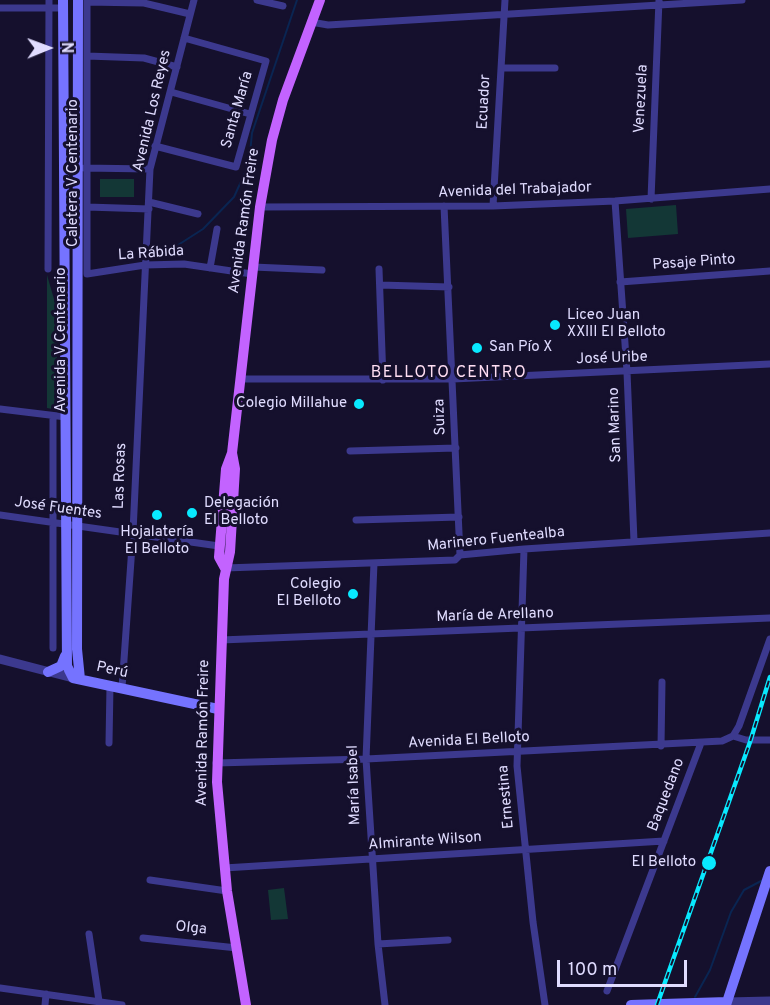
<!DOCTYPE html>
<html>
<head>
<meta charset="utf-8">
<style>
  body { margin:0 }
  #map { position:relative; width:770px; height:1005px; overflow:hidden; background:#15102d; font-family:Overpass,sans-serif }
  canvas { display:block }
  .north { position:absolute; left:18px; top:18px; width:60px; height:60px; -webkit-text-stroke:4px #15102d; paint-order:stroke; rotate:89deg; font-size:16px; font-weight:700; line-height:24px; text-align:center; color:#e0dcff }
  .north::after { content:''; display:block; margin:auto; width:21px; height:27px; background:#e0dcff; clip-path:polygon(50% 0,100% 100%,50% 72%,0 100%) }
  .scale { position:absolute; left:557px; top:960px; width:130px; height:27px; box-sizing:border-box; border:3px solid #e0dcff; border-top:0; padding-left:8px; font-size:18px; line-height:21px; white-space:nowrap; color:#e0dcff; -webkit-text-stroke:4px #15102d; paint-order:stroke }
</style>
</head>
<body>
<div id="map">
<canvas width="770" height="1005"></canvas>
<div class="north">N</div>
<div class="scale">100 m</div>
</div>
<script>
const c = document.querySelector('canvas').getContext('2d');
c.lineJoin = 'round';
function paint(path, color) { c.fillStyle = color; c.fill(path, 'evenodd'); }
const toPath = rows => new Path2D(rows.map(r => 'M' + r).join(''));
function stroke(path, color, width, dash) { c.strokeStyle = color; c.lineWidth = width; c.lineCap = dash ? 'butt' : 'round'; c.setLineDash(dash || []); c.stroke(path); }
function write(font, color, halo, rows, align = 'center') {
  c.font = font + ' Overpass,sans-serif'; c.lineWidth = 6; c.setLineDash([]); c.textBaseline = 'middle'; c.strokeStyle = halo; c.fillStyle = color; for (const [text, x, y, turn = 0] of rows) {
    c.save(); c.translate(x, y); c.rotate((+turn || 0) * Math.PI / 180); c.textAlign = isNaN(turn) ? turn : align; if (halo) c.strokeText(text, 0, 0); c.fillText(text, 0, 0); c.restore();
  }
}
const green = toPath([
  [100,179,134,179,134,197,100,197],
  [676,205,678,234,628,238,626,209],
  [47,275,56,306,58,410,47,408],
  [284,888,288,919,271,920,268,890]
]);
const stream = toPath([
  [164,254,203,229,234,197,249,164,252,133,297,0],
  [695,997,710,970,731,912,744,890,763,880]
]);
const minor = toPath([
  [87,0,87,274,145,265,184,264,252,274],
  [257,0,283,6],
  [87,2,144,3,190,14],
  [0,8,63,8],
  [311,22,328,25,742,0],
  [87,56,144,58,177,67],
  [501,68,555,68],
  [171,92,250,114],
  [155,146,236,167,266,61,184,38],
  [84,168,150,169],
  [651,199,659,0],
  [615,201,627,372,634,541],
  [149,202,198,214],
  [444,206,460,555],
  [493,206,505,0],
  [87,207,149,209],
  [260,207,493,206,615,201,770,189],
  [253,267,322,270],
  [210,268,217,229],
  [48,269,49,0],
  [379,269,383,380],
  [620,282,770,271],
  [380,285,449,287],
  [240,379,453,379,770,364],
  [0,409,66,417],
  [53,416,53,648],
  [350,451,456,448],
  [0,515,219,546],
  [356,520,459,517],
  [524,549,517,766,533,922,545,1005],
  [374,563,366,759,378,944,385,1005],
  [225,568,455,560,460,555,524,549,770,533],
  [221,640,770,618],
  [122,688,133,532,150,169,194,0],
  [733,736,746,740,770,740],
  [109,743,110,686],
  [661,746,662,682],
  [216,763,366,759,722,741,733,736,739,726,770,639],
  [224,868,664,841],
  [150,880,227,891],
  [89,934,99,1001],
  [143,938,237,948],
  [378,944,448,940],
  [0,988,122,1005],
  [607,991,701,743],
  [45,1005,46,994]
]);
const tertiary = toPath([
  [0,659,73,678],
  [727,1002,770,1001]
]);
const secondary = toPath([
  [63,0,67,666,73,678,218,709],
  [78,0,77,649,80,679],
  [48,672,61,666,65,656],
  [631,1005,727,1002],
  [726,1005,770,871]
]);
const primary = toPath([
  [232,453,235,469,230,552,224,579,217,782,227,891,246,1005],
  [225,568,219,557,226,469,232,453,260,207,272,140,283,100,320,0]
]);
const rail = toPath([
  [657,1005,750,742,770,677]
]);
const markers = [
  [555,325,6,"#08e9ff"],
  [477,348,6,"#08e9ff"],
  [359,404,6,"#08e9ff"],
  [192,513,6,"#08e9ff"],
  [157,515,6,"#08e9ff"],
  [353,594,6,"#08e9ff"],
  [709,863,8,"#08e9ff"]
];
const streetNames = [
  ["Venezuela",642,99,-87],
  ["Ecuador",485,102,-87],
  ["Santa María",238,110,-74],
  ["Avenida Los Reyes",153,111,-77],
  ["Caletera V Centenario",74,173,-90],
  ["Avenida del Trabajador",515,191,-2],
  ["Avenida Ramón Freire",245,221,-82],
  ["La Rábida",151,254,-4],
  ["Pasaje Pinto",694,263,-4],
  ["Avenida V Centenario",62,340,-90],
  ["José Uribe",612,359,-2],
  ["Suiza",441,417,-92],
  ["San Marino",616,425,-92],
  ["Las Rosas",121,476,-88],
  ["José Fuentes",58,509,8],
  ["Marinero Fuentealba",496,540,-6],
  ["María de Arellano",495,616,-2],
  ["Perú",112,671,12],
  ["Avenida Ramón Freire",204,733,-89],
  ["Avenida El Belloto",469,741,-3],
  ["María Isabel",355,785,-92],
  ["Baquedano",667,795,-69],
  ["Ernestina",507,797,-95],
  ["Almirante Wilson",425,842,-4],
  ["Olga",191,929,6]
];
const poiNames = [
  ["Liceo Juan",567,316],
  ["XXIII El Belloto",567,333],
  ["San Pío X",489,348],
  ["Colegio Millahue",347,404,"right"],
  ["Delegación",204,504],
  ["El Belloto",204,521],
  ["Hojalatería",157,533,"center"],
  ["El Belloto",157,550,"center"],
  ["Colegio",341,585,"right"],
  ["El Belloto",341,602,"right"],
  ["El Belloto",696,863,"right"]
];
const neighbourhoodNames = [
  ["BELLOTO CENTRO",449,374]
];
paint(green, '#133736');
stroke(stream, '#0a2552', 2);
stroke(minor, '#3c398e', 7);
stroke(tertiary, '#3c398e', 9);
stroke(secondary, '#7573ff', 10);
stroke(primary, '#c363ff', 10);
stroke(rail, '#08e9ff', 4.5);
stroke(rail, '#15102d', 2, [7]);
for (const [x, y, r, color] of markers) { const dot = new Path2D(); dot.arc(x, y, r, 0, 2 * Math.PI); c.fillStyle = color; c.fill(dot); stroke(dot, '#15102d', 2); }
write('15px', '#e0dcff', '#15102d', streetNames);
write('15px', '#e0dcff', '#15102d', poiNames, 'left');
c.letterSpacing = '1.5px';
write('16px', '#ffdef3', '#15102d', neighbourhoodNames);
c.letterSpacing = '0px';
</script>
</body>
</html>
